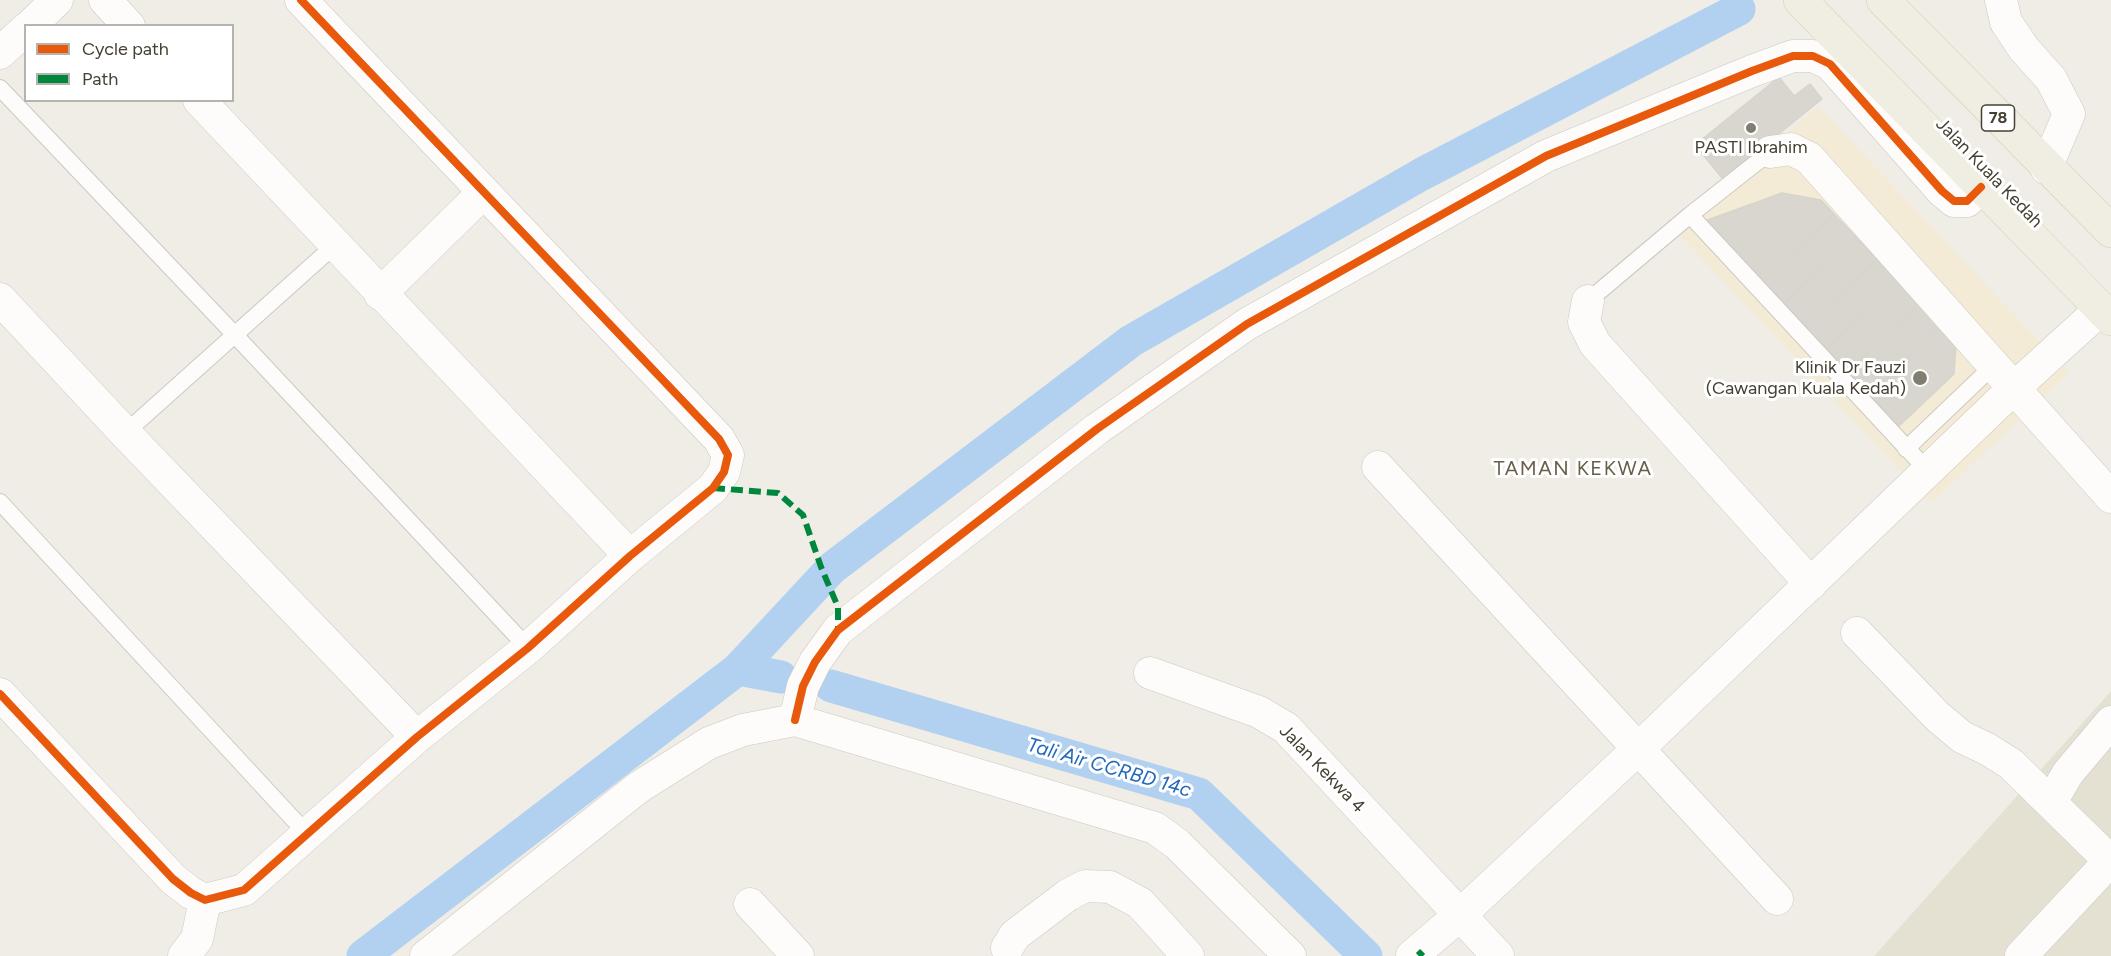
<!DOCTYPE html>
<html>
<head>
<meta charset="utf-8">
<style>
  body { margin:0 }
  #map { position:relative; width:2111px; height:956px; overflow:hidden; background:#efede6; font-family:Figtree,sans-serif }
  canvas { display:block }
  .legend { position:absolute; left:24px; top:24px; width:210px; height:78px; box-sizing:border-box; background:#fff; border:2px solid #b5b3ad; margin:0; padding:8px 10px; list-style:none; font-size:18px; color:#454032 }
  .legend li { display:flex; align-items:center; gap:12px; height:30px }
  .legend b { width:30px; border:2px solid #b5b3ad }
</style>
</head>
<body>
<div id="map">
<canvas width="2111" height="956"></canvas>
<ul class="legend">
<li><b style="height:8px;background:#e8590c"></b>Cycle path</li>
<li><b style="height:8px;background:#00873e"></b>Path</li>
</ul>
</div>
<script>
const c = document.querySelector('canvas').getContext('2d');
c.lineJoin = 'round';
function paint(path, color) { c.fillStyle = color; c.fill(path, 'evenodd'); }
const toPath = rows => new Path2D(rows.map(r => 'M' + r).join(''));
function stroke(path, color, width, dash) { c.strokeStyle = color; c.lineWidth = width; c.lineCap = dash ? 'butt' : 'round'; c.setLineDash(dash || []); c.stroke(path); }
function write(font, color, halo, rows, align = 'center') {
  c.font = font + ' Figtree,sans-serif'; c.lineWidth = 6; c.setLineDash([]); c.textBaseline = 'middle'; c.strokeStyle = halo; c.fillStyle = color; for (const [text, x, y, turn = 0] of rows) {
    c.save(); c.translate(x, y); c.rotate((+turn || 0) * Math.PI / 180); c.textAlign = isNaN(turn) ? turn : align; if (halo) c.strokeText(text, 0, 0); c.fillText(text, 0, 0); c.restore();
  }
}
const residential = toPath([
  [2111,691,2111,956,1874,956]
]);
const commercial = toPath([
  [1819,107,2069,373,1931,503,1669,224]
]);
const canal = toPath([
  [738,669,781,677],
  [831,686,1199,794,1366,956],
  [363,956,738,669,832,568,1131,341,1422,174,1739,9]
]);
const building = toPath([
  [1779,77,1794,96,1810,84,1822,99,1723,179,1695,145,1779,77],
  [1782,193,1821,200,1834,214,1762,282,1705,221,1782,193],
  [1834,214,1856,237,1783,304,1762,282,1834,214],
  [1856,237,1877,259,1805,327,1783,304,1856,237],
  [1877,259,1898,282,1826,350,1805,327,1877,259],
  [1898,282,1919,304,1848,372,1826,350,1898,282],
  [1919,304,1940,327,1869,395,1848,372,1919,304],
  [1940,327,1956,343,1954,374,1898,427,1869,395,1940,327]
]);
const lane = toPath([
  [0,88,235,335,528,648],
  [1690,215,1929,472],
  [1588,301,1690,215,1770,152],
  [125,433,335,245],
  [1906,449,1993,366],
  [0,502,307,834]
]);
const street = toPath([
  [105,0,129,26],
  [2001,0,2006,22,2024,49,2051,79,2069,114,2046,168],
  [30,26,57,0],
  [0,53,26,29],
  [199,100,630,556],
  [1770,152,1791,149,1809,158,2111,497],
  [380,294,483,193],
  [0,299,125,433,417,737],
  [1588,301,1584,322,1595,344,1811,584],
  [1378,467,1777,899],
  [1857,633,1938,717,1962,737,1987,749,2011,764,2111,862],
  [1150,673,1259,712,1286,728,1498,956],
  [0,694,173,879,191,893,205,900,244,890,417,737,528,648,630,556,713,488,724,472,728,455,719,439,301,0],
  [795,720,803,686,815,662,838,630,1097,429,1247,324,1546,156,1752,71,1793,56,1813,56,1830,64,1942,191,1954,201,1967,201,1981,187],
  [2051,802,2068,773,2111,722],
  [750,904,798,956],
  [1007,948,1015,935,1068,895,1085,886,1110,887,1140,903,1188,956],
  [184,956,197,939,205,900],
  [426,956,639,787,709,743,743,730,795,720,1155,828,1177,844,1290,956],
  [1412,956,1461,914,1638,749,2013,389,2101,309],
  [2021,956,2110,861]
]);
const primary = toPath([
  [1800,0,2111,319],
  [1883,0,2111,231]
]);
const quiet = toPath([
  [713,488,778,493,803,515,821,567,838,607,838,630],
  [1418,951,1423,956]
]);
const cycleway = toPath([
  [0,694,173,879,191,893,205,900,244,890,417,737,528,648,630,556,713,488,724,472,728,455,719,439,301,0],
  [795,720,803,686,815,662,838,630,1097,429,1247,324,1546,156,1752,71,1793,56,1813,56,1830,64,1942,191,1954,201,1967,201,1981,187]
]);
const markers = [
  [1751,128,6,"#807d71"],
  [1920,378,8,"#807d71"]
];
const shields = [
  [1998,118,33]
];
const shieldNames = [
  ["78",1998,118]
];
const poiNames = [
  ["PASTI Ibrahim",1751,148],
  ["Klinik Dr Fauzi",1906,368,"right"],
  ["(Cawangan Kuala Kedah)",1906,389,"right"]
];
const streetNames = [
  ["Jalan Kuala Kedah",1989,173,46],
  ["Jalan Kekwa 4",1322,769,46]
];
const neighbourhoodNames = [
  ["TAMAN KEKWA",1573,469]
];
const waterNames = [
  ["Tali Air CCRBD 14c",1109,768,16]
];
paint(residential, '#e4e1d3');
paint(commercial, '#f4ebd7');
stroke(canal, '#b2d1f1', 33);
paint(building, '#d8d6cf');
stroke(building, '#d7d4cc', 1.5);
stroke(lane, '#cbc9c2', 18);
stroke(street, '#cbc9c2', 33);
stroke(primary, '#d3cdb2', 34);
stroke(lane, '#fdfcfb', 16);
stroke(street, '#fdfcfb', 32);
stroke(primary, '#f0eee2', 33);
stroke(quiet, '#00873e', 6, [12, 6]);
stroke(cycleway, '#e8590c', 8);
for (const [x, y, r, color] of markers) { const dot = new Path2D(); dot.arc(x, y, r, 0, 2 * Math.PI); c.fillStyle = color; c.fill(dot); stroke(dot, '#fff', 2); }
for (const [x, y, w] of shields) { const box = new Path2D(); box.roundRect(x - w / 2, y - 13, w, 26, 4.5); c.fillStyle = '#fff'; c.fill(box); stroke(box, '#454032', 1.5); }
write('bold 16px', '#454032', null, shieldNames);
write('18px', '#454032', '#fff', poiNames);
write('18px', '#454032', '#fff', streetNames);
c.letterSpacing = '1.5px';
write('20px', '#695f49', '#fff', neighbourhoodNames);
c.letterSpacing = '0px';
write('italic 20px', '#2369ba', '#fff', waterNames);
</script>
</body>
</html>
